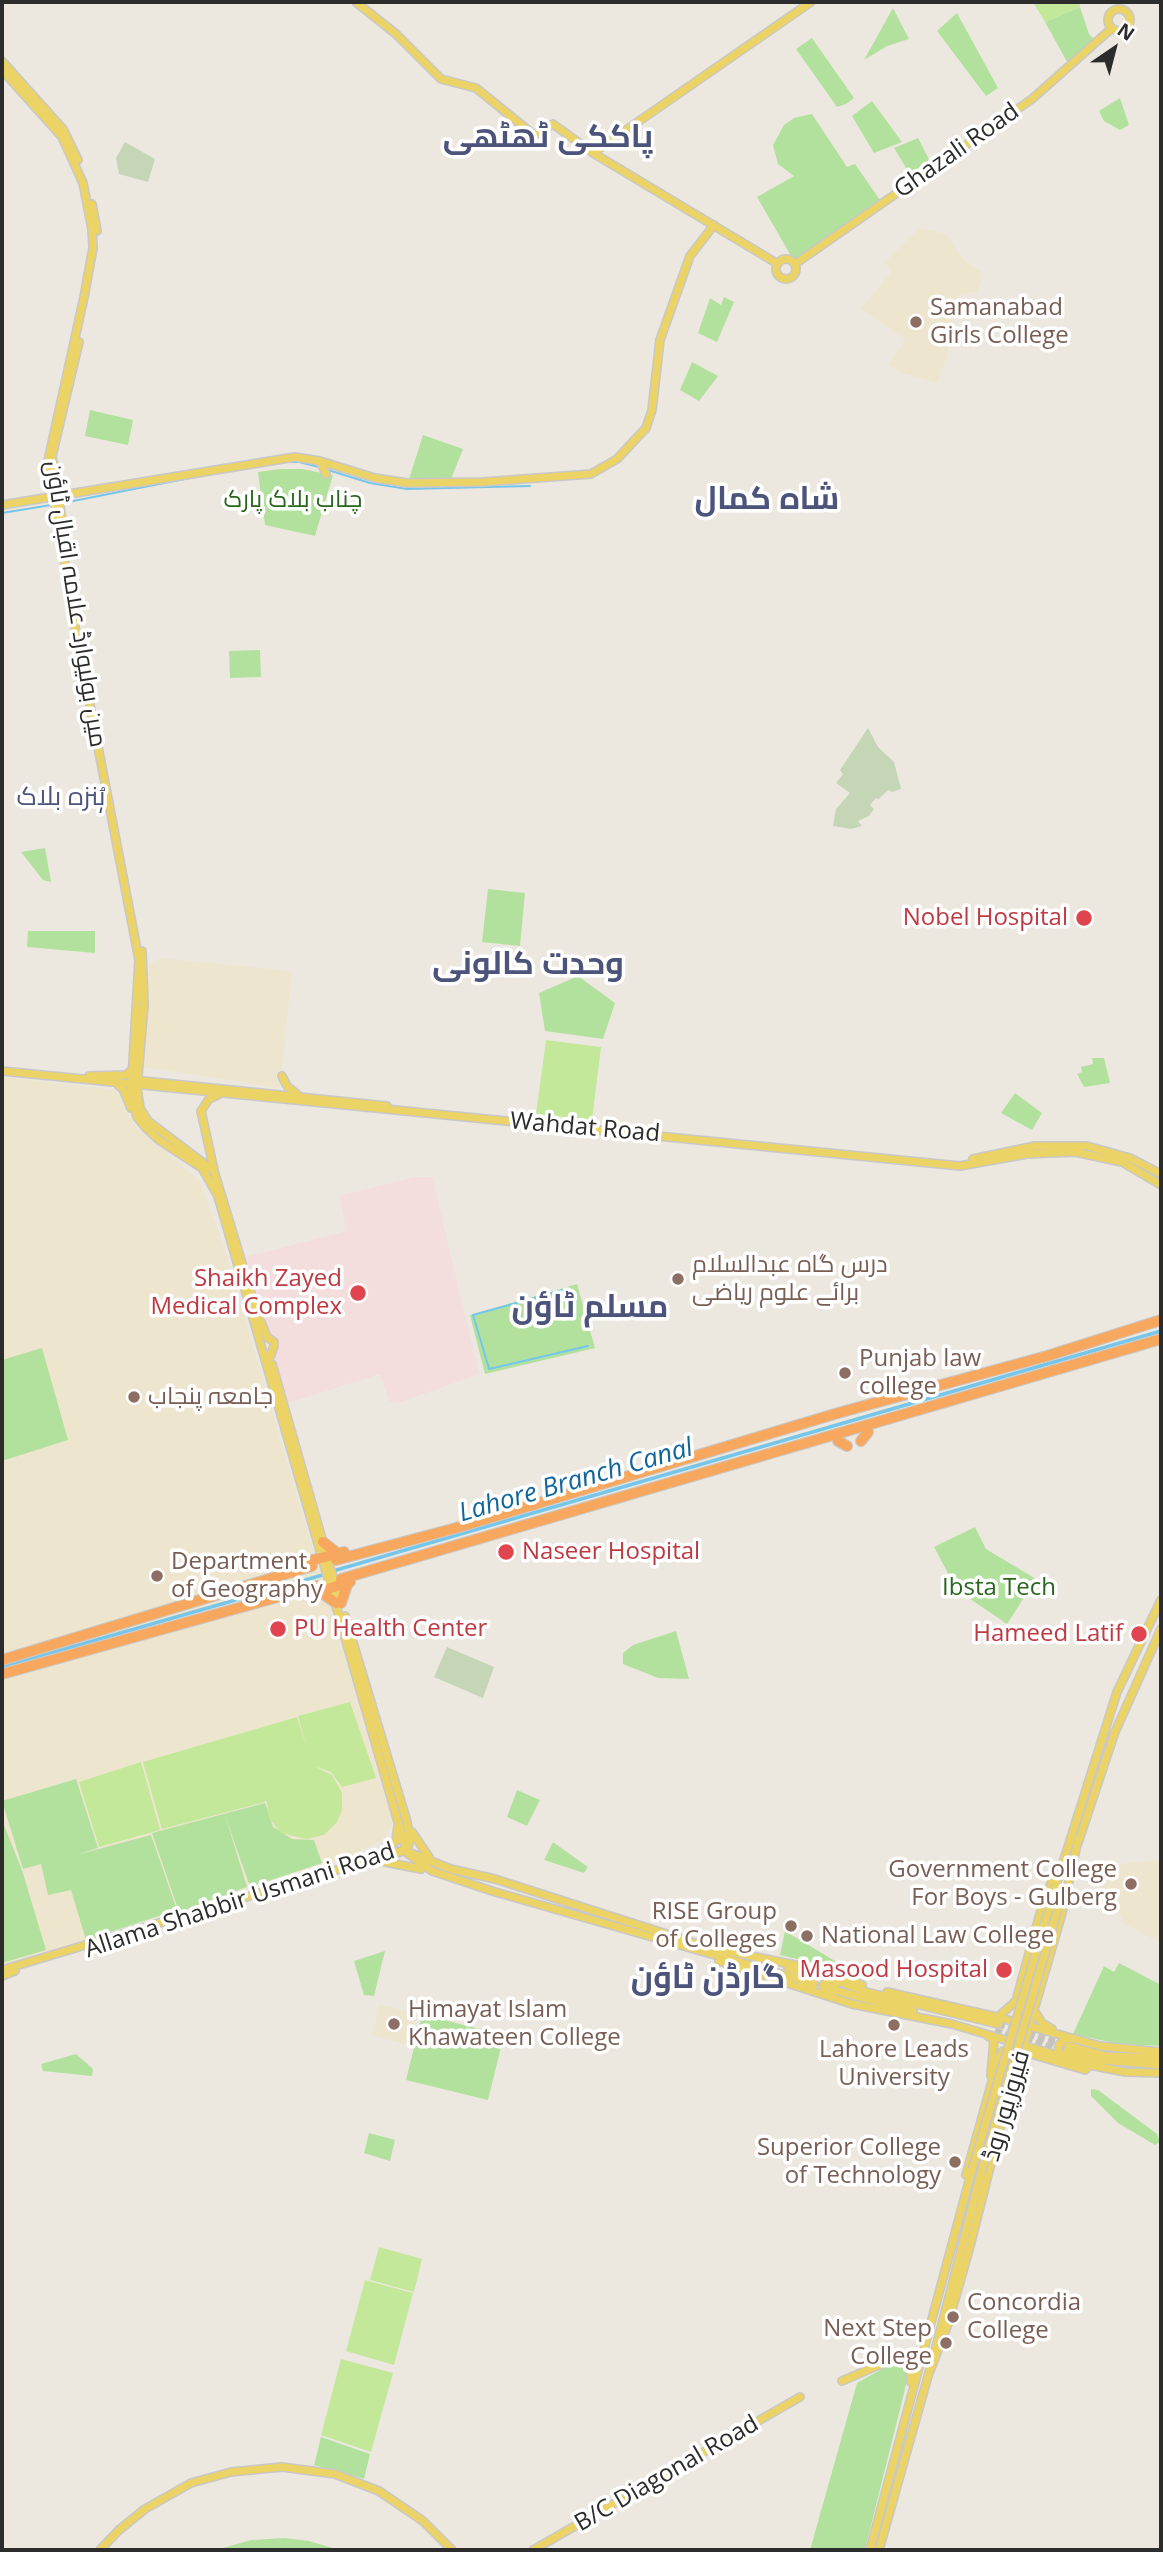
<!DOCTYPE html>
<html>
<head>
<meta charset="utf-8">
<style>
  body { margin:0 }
  #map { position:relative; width:1163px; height:2552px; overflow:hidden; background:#ede8df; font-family:"Open Sans",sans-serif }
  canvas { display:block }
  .frame { position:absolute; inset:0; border:4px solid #2c2c2c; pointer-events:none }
  .north { position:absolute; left:1079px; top:14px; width:70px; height:70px; -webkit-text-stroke:5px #fff; paint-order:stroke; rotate:35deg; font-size:19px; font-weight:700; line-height:28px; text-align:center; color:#2c2c2c }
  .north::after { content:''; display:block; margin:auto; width:24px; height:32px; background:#2c2c2c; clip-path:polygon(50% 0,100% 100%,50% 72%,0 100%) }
</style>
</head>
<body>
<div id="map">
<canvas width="1163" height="2552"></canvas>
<div class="frame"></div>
<div class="north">N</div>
</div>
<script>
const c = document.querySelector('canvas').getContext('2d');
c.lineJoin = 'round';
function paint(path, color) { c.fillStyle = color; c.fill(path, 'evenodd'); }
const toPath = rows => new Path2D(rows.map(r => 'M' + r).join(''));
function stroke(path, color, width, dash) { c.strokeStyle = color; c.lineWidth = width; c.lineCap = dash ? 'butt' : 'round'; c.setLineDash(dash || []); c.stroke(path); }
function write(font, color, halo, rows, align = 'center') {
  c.font = font + ' "Open Sans",Cairo,sans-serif'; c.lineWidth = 7; c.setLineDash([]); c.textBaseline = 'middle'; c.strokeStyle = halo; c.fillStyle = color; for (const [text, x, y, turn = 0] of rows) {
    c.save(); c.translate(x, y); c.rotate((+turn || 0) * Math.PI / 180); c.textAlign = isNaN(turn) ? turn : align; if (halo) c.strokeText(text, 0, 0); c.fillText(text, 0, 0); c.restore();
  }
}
const education = toPath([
  [920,228,946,234,965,261,983,273,977,292,961,294,958,299,949,335,948,353,938,383,901,373,889,364,906,340,861,309,892,271,884,263],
  [160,958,292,971,280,1088,144,1067,149,964],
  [2,1077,116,1090,137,1129,199,1180,223,1244,393,1822,383,1840,357,1853,2,1967],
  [1161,1860,1161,1943,1121,1922,1122,1917,1096,1903,1107,1865],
  [379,2005,416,2013,408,2045,372,2035]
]);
const medical = toPath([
  [415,1177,432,1177,479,1374,398,1403,389,1401,380,1374,288,1403,246,1257,347,1231,339,1196]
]);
const green = toPath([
  [1080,7,1089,34,1097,42,1070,67,1045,22],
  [893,8,909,39,887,46,864,60],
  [957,13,998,88,986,96,937,31],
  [812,38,854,98,846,104,837,107,796,49],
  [1120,98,1129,125,1120,130,1104,121,1099,111],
  [872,101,902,142,874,153,852,116],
  [812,114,847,167,855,164,882,203,794,261,757,197,794,176,778,164,773,145,784,125,794,118],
  [918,138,933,167,913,179,894,148],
  [724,297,734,302,717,342,698,333,710,298,721,305],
  [692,362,718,376,699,401,680,390],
  [90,410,133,420,128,445,85,436],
  [423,435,463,449,451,479,409,479],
  [280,469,302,469,333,475,315,536,265,525,258,472],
  [260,650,261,677,230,678,229,651],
  [45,848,51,882,43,880,21,852],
  [488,889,525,893,520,946,482,942],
  [28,931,95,931,95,953,27,947],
  [578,976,615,1003,603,1039,545,1031,539,993],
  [1092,1058,1104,1058,1110,1083,1084,1087,1077,1074,1082,1072,1081,1067,1093,1064],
  [1015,1093,1042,1113,1032,1130,1001,1113],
  [577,1284,595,1348,485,1374,470,1315],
  [42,1348,68,1440,2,1461,2,1360],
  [975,1527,986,1549,1036,1579,1007,1624,957,1590,934,1547],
  [676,1631,689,1679,658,1678,623,1664,623,1653,633,1645],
  [76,1779,98,1848,76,1855,151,1835,177,1910,86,1940,71,1890,48,1895,41,1864,23,1869,2,1801],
  [517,1790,540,1800,527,1826,507,1817],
  [265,1803,273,1827,292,1839,314,1840,322,1863,250,1887,225,1815,247,1887,179,1912,152,1833],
  [2,1820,22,1870,46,1950,2,1963],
  [553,1842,588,1867,584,1873,544,1860],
  [785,1931,840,1964,850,1972,850,1977,822,1965,780,1955],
  [385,1951,374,1996,364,1995,354,1961],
  [1119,1963,1161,1985,1161,2046,1118,2044,1073,2034,1104,1966,1114,1972],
  [432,2017,504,2035,488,2100,406,2080,421,2019,430,2021],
  [76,2054,93,2069,92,2076,43,2071,41,2064],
  [1091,2089,1098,2090,1157,2134,1160,2142,1155,2145,1118,2123,1091,2096],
  [369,2133,395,2140,390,2161,364,2153],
  [898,2360,908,2369,907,2381,865,2550,810,2550,857,2383],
  [321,2437,370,2454,364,2479,314,2465],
  [285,2538,309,2541,340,2550,216,2550,251,2540]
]);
const cemetery = toPath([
  [125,142,155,159,148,182,119,174,116,158],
  [868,728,878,747,894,762,901,789,892,792,888,790,879,799,876,798,870,805,874,809,869,816,858,821,862,826,851,829,833,826,836,809,850,793,836,783,843,774,840,770],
  [447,1647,494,1667,483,1698,434,1677]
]);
const pitch = toPath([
  [1033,2,1079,2,1080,7,1045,22],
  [546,1040,601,1047,592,1120,536,1114],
  [350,1702,376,1778,342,1787,331,1772,314,1766,332,1775,342,1793,342,1810,337,1822,324,1835,306,1839,281,1833,269,1818,266,1798,265,1802,162,1829,143,1762,297,1717,307,1748,298,1716],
  [141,1762,160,1830,99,1847,79,1782],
  [379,2247,422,2259,414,2292,370,2280],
  [365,2280,413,2293,394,2365,346,2351],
  [341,2359,393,2373,371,2452,321,2435]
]);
const stream = toPath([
  [283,462,299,462,319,467],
  [328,470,370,483,407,489,530,486],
  [63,503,205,475],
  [2,513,51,505],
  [563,1290,473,1315,488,1365,489,1369,588,1346]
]);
const canal = toPath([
  [333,1571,1161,1331],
  [2,1667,326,1574]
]);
const majorTunnel = toPath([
  [998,2024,1068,2046],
  [995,2031,1062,2051]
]);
const major = toPath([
  [356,2,396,34,441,79,476,88,534,135,553,124,593,153,778,264],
  '1108 20a11 11 0 1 1 22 0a11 11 0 1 1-22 0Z',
  [2,61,63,129,78,160],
  [2,70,62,137,83,183,92,229,93,248,84,297,48,461,75,627,139,960,131,1095,137,1117,145,1127,159,1140,202,1168,218,1196,407,1853,432,1871,492,1891,809,1982],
  [593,153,811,2],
  [92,204,97,231],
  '776 269a10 10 0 1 1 20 0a10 10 0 1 1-20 0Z',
  [795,264,1032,99,1112,28],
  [320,461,326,474],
  [2,505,295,457,320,461,375,478,407,483,483,482,591,474,617,459,646,428,652,410,660,340,690,256,714,225],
  [63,526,52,456,79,342],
  [142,951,144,1004,137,1088,140,1108,148,1121,214,1171,261,1326],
  [2,1071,960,1166,1027,1154,1075,1152,1122,1162,1161,1185],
  [89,1076,126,1075,133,1069],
  [282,1076,287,1086,299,1096],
  [134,1080,387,1106],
  [116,1083,123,1089,131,1108],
  [973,1159,1035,1146,1087,1146,1130,1158,1161,1174],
  [214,1170,201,1111,209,1099,218,1095],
  [261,1322,267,1337,274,1342],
  [270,1357,274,1346],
  [272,1364,340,1602],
  [345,1616,407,1822,410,1841,407,1849],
  [412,1832,429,1857],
  [1078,1843,1115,1732,1161,1629],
  [381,1852,396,1841,398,1826],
  [385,1862,421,1869],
  [361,1866,406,1850],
  [1056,1885,1117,1692,1161,1600],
  [719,1961,852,2004,952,2024,1090,2065,1125,2072,1161,2073],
  [788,1968,814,1977,813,1986,804,1985],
  [818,1968,862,1985],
  [2,1970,403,1850,451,1869,495,1879,707,1947,800,1966,866,1992,998,2024],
  [2,1976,15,1971],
  [830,1989,913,2011],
  [887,1992,997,2017,1100,2046,1161,2052],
  [832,1994,825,1991,823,1985,829,1981,836,1984],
  [1034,2010,1042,2023,1052,2029],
  [998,2017,1016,2001,1041,1910,1058,1865],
  [988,2036,994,2039,991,2076],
  [1068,2046,1106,2056,1161,2058],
  [1066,2052,1089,2059,1161,2065],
  [1063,2057,1058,2051,1059,2045,1065,2038,1073,2039],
  [1021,2061,1031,2054,1085,2070,1090,2065],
  [966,2175,998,2060,1003,2051,1012,2052],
  [935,2351,981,2173],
  [930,2371,948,2324,969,2250,1002,2120,1062,1913,1078,1840],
  [842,2381,895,2358,910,2368,911,2382],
  [100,2550,119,2530,145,2509,191,2483,231,2472,282,2467,335,2474,379,2491,423,2521,452,2550],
  [533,2550,800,2397],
  [870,2550,972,2170],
  [879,2550,930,2369]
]);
const highway = toPath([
  [838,1441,847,1446],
  [861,1441,868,1432],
  [323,1542,337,1553],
  [336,1560,456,1528,838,1413,1047,1356,1161,1320],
  [301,1563,344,1552],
  [341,1579,1161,1339],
  [319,1591,336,1603],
  [311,1594,350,1582],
  [341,1603,348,1582],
  [2,1660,312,1566],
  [2,1674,317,1586]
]);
const majorBridge = toPath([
  [972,2170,1056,1885],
  [981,2173,1064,1888]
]);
const markers = [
  [916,322,7,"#8d6e63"],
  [1084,918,9,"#e0444e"],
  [678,1279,7,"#8d6e63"],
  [358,1293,9,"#e0444e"],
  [845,1373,7,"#8d6e63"],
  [134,1397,7,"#8d6e63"],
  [506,1552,9,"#e0444e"],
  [157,1576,7,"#8d6e63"],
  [278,1629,9,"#e0444e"],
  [1139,1634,9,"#e0444e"],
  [1131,1884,7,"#8d6e63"],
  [791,1926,7,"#8d6e63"],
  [807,1936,7,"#8d6e63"],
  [1004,1970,9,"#e0444e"],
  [394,2024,7,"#8d6e63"],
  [894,2025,7,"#8d6e63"],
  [955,2162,7,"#8d6e63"],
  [953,2317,7,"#8d6e63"],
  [946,2343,7,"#8d6e63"]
];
const streetNames = [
  ["Ghazali Road",957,151,-35],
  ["مین بولیوارڈ علامہ اقبال ٹاؤن",75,604,81],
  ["Wahdat Road",585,1128,5],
  ["Allama Shabbir Usmani Road",240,1901,-18],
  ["فیروزپور روڈ",1007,2106,-74],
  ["B/C Diagonal Road",667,2474,-30]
];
const educationNames = [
  ["Samanabad",930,308],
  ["Girls College",930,336],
  ["درس گاہ عبدالسلام",692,1265],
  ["برائے علوم ریاضی",692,1293],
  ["Punjab law",859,1359],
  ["college",859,1387],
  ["جامعہ پنجاب",148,1397],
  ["Department",171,1562],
  ["of Geography",171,1590],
  ["Government College",1117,1870,"right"],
  ["For Boys - Gulberg",1117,1898,"right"],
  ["RISE Group",777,1912,"right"],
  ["of Colleges",777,1940,"right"],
  ["National Law College",821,1936],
  ["Himayat Islam",408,2010],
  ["Khawateen College",408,2038],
  ["Lahore Leads",894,2050,"center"],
  ["University",894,2078,"center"],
  ["Superior College",941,2148,"right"],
  ["of Technology",941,2176,"right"],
  ["Concordia",967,2303],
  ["College",967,2331],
  ["Next Step",932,2329,"right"],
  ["College",932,2357,"right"]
];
const parkNames = [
  ["چناب بلاک پارک",293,500],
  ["Ibsta Tech",999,1588]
];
const healthNames = [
  ["Nobel Hospital",1068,918],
  ["Shaikh Zayed",342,1279],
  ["Medical Complex",342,1307],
  ["Naseer Hospital",522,1552,"left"],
  ["PU Health Center",294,1629,"left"],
  ["Hameed Latif",1123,1634],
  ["Masood Hospital",988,1970]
];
const neighbourhoodNames = [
  ["ہُنزہ بلاک",61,798]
];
const waterNames = [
  ["Lahore Branch Canal",576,1481,-16]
];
const districtNames = [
  ["پاککی ٹھٹھی",548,138],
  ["شاہ کمال",767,500],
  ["وحدت کالونی",528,965],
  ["مسلم ٹاؤن",590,1308],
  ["گارڈن ٹاؤن",708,1979]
];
paint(education, '#eee5cf');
paint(medical, '#f3dddd');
paint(green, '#b2e19e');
paint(cemetery, '#c5d6b7');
paint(pitch, '#c3e89a');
stroke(stream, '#76c6eb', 2);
stroke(canal, '#76c6eb', 3.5);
stroke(majorTunnel, '#c6c2bb', 7, [7, 3.5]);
stroke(major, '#c8c8c8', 10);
stroke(highway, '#c8c8c8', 12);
stroke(major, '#ecd365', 7);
stroke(highway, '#f8a85e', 10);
stroke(majorBridge, '#c8c8c8', 10, []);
stroke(majorBridge, '#ecd365', 7);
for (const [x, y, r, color] of markers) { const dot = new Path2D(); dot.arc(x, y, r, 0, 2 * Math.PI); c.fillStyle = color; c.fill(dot); stroke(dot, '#fff', 2.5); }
write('24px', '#2c2c2c', '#fff', streetNames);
write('24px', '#785e54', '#fff', educationNames, 'left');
write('24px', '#29671d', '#fff', parkNames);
write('24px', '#be3a42', '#fff', healthNames, 'right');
write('26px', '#4d547b', '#fff', neighbourhoodNames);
write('italic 26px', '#126599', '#fff', waterNames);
write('bold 32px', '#4d547b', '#fff', districtNames);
</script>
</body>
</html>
